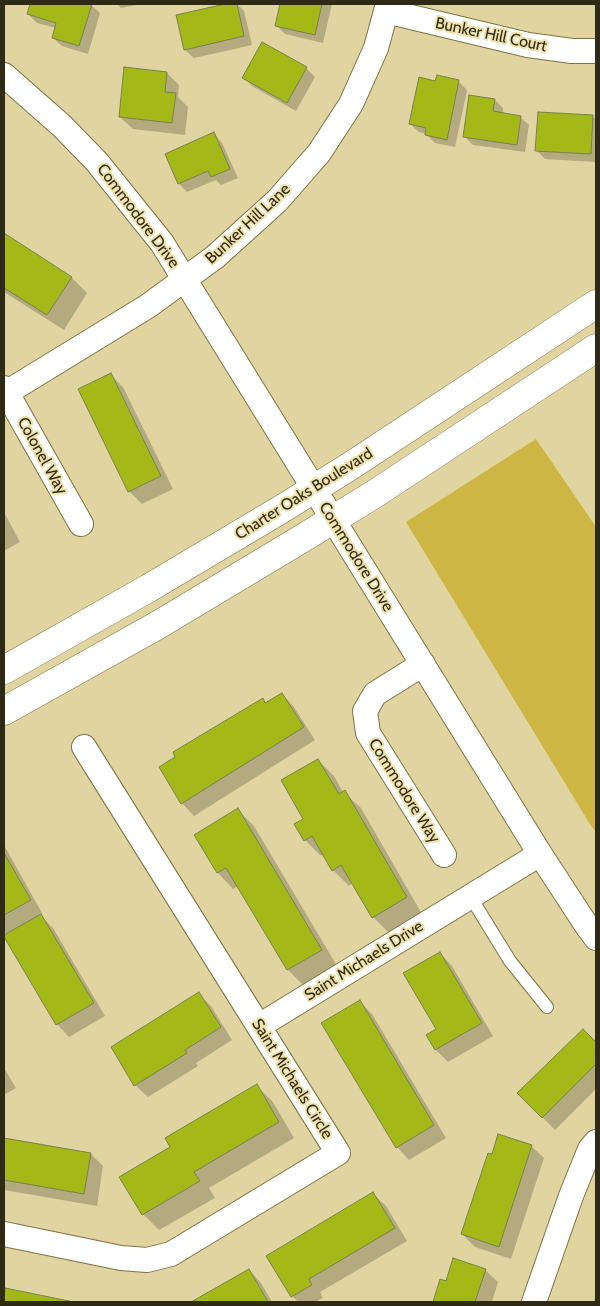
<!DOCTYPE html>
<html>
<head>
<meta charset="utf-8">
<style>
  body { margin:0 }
  #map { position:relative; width:600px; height:1306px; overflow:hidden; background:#e0d5a0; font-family:Cabin,sans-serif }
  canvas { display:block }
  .frame { position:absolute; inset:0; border:5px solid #2f2a15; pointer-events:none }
</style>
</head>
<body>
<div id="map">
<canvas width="600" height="1306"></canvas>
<div class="frame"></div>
</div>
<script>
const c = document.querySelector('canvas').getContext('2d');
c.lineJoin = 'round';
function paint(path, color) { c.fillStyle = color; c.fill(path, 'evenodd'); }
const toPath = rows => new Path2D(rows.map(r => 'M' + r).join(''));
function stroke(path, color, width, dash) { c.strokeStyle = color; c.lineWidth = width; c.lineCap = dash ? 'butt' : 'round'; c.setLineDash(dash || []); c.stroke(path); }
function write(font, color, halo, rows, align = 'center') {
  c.font = font + ' Cabin,sans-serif'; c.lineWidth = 4; c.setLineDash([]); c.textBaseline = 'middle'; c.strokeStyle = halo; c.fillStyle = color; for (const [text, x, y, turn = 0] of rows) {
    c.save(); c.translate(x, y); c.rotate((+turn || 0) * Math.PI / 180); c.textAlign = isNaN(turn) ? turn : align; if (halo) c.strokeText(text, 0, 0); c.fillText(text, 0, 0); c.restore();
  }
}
const green = toPath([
  [536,439,596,527,596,832,591,826,406,522]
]);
const shadow = toPath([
  [32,4,91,5,100,13,88,54,62,46,53,38,56,28,37,23,28,14],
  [117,4,142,4,121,8],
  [230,4,237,4,244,11,252,45,194,58,185,50,177,16],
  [281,4,332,4,323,43,285,34,276,25],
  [263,44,306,68,315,77,296,111,252,86,244,78],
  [167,73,179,85,178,97,188,107,185,135,133,129,120,117],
  [458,81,467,90,455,147,435,143,426,134,419,132,410,124,436,82],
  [495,100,503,108,503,114,520,117,529,125,525,152,473,145,464,136],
  [593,116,596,120,596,162,545,159,536,150],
  [214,134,222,143,238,178,221,185,216,180,187,192,179,184,166,155],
  [4,234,71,277,87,293,64,330,4,292],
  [111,375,123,387,173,489,142,504,129,491],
  [4,512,20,542,4,551],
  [282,694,294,707,315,740,194,816,182,803,262,700,266,704],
  [318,760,334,776,343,792,361,808,422,914,389,933,373,917,353,883,349,886,333,870,323,854,321,856,305,840,305,819],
  [238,810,254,826,337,966,304,986,288,970,238,886,233,889,218,873,196,835],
  [4,845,42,913,39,914,53,928,105,1016,69,1037,57,1024,7,935,4,931],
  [440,953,452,966,493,1036,448,1062,436,1050,428,1036,437,1030],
  [199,994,211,1006,232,1040,196,1063,198,1066,148,1097,135,1085],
  [360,1002,372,1014,446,1138,409,1160,397,1147],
  [583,1031,596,1044,596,1089,555,1130,519,1093],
  [4,1068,16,1088,4,1095],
  [257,1086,273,1102,294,1138,209,1188,215,1198,159,1230,143,1214,121,1177,172,1147],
  [4,1133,5,1135,5,1139,91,1154,103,1166,97,1206,4,1190],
  [531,1146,544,1158,511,1259,475,1247,462,1234,492,1156],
  [373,1194,386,1206,407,1241,320,1292,323,1298,315,1302,298,1302,292,1296],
  [249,1270,261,1283,272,1302,193,1302],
  [485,1270,498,1282,492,1302,434,1302,441,1281,447,1283],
  [6,1289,68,1302,4,1302],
  [596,1292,596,1302,594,1302]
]);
const building = toPath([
  [30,4,92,4,79,46,52,38,56,23,27,14,30,4],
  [225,4,237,4,244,36,184,50,176,15,225,4],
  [280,4,322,4,315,35,275,26,280,4],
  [262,42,307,67,287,103,242,78,262,42],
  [124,67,167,72,165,92,176,93,172,123,119,117,124,67],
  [437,75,459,80,447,140,425,135,426,128,409,124,419,77,435,81,437,75],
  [469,95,495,99,493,111,521,116,517,145,463,137,469,95],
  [538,112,593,115,591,154,535,151,538,112],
  [214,132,230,169,211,177,208,171,178,184,165,154,214,132],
  [4,233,72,277,47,315,4,288,4,233],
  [111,373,161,476,128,492,78,389,111,373],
  [282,693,304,727,181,804,159,767,175,757,173,752,263,698,265,703,282,693],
  [318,759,339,794,345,790,407,897,372,918,341,865,332,871,312,836,304,841,294,824,303,819,281,780,318,759],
  [238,808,322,950,287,970,226,868,217,873,194,835,238,808],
  [4,853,31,900,4,915,4,853],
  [41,914,94,1003,56,1025,4,937,4,935,41,914],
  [440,952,482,1023,435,1050,426,1035,436,1029,403,973,440,952],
  [199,992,221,1027,185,1050,187,1053,134,1086,111,1047,199,992],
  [360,1000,434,1125,396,1148,321,1023,360,1000],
  [583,1029,596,1042,596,1064,542,1118,517,1093,583,1029],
  [257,1084,279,1122,194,1172,200,1181,142,1215,119,1177,170,1147,165,1138,257,1084],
  [498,1134,532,1145,499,1247,461,1234,488,1153,492,1154,498,1134],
  [4,1138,91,1153,84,1194,4,1180,4,1138],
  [373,1192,395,1228,309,1279,312,1285,291,1297,266,1256,373,1192],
  [453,1258,486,1269,475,1302,433,1302,440,1279,446,1281,453,1258],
  [249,1269,268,1302,191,1302,249,1269],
  [5,1288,74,1302,4,1302,5,1288]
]);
const service = toPath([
  [470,896,510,961,547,1007]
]);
const minor = toPath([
  [386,11,528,45,572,51,596,51],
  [4,75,62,126,97,162,162,243,540,854,587,926,596,938],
  [4,388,81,524],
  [6,393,148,306,215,257,277,201,319,153,351,104,376,48,388,4],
  [423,664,375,694,365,711,368,733,444,855],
  [259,1026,540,854],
  [4,1234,121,1258,147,1260,171,1254,338,1153,84,747],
  [534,1302,571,1196,590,1149,596,1142]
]);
const tertiary = toPath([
  [4,670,149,588,285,507,355,463,596,304],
  [4,711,158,625,303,538,373,495,596,348]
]);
const streetNames = [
  ["Bunker Hill Court",491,35,12],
  ["Commodore Drive",138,216,53],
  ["Bunker Hill Lane",248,224,-43],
  ["Colonel Way",42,456,61],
  ["Charter Oaks Boulevard",304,494,-32],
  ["Commodore Drive",356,557,58],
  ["Commodore Way",404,791,58],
  ["Saint Michaels Drive",364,961,-32],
  ["Saint Michaels Circle",292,1079,58]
];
paint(green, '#ceb644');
paint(shadow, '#0003');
paint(building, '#a4b917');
stroke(building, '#788151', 1);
stroke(service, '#7d7342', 14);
stroke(minor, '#7d7342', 26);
stroke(tertiary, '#7d7342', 29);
stroke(service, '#fff', 12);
stroke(minor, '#fff', 24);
stroke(tertiary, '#fff', 28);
write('16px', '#2f2a15', '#ede2ad', streetNames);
</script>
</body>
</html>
